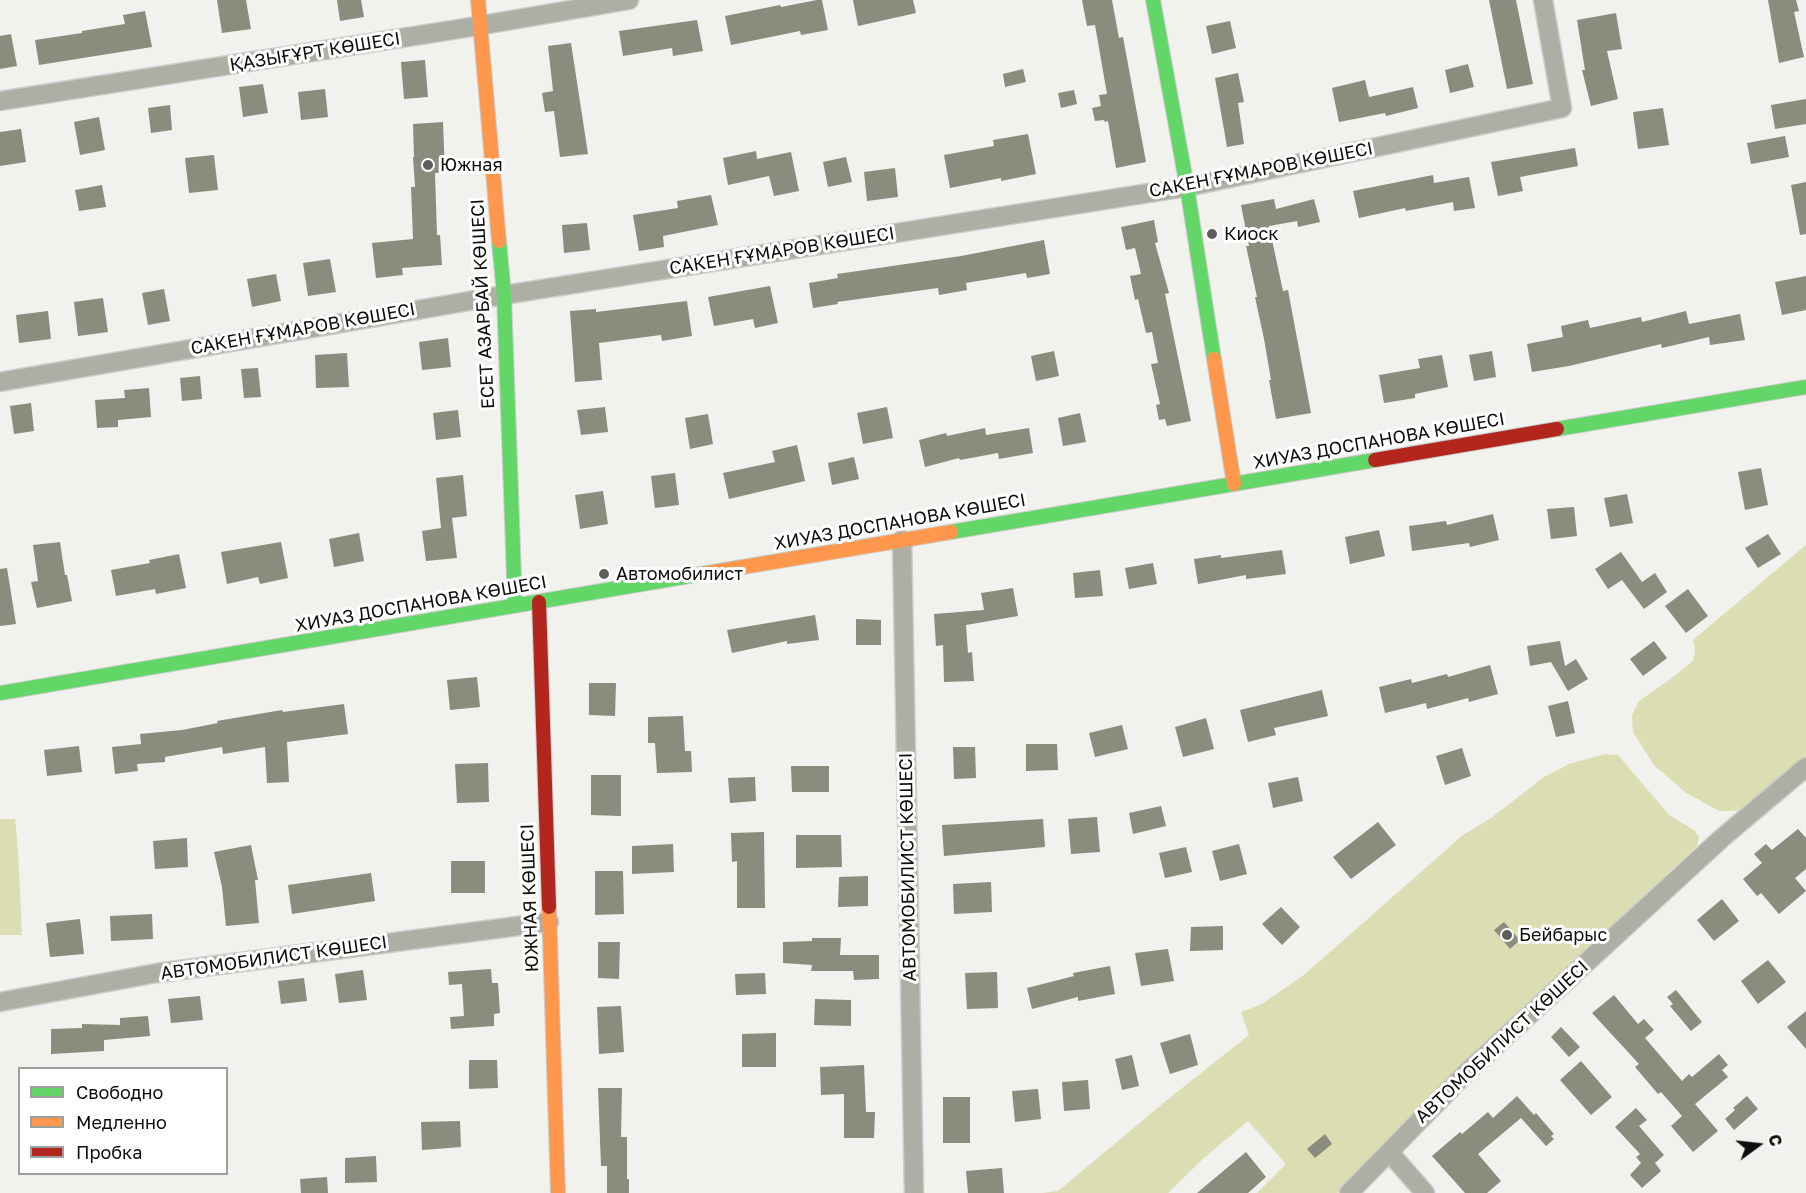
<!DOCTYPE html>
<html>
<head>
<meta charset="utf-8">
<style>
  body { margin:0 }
  #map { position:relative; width:1806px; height:1193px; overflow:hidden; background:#f1f1ed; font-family:"Golos Text",sans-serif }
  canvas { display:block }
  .legend { position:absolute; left:18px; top:1067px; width:210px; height:108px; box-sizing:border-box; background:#fff; border:2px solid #9f9f9e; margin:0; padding:8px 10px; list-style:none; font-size:18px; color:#0e0f0c }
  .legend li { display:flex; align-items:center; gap:12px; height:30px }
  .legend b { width:30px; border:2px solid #9f9f9e }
  .north { position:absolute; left:1728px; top:1115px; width:60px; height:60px; -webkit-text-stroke:4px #fff; paint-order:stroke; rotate:75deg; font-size:16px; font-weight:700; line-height:24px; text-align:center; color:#0e0f0c }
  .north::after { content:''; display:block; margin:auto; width:21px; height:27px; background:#0e0f0c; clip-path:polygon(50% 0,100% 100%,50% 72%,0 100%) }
</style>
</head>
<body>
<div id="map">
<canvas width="1806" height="1193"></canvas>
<ul class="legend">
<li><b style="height:8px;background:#63d668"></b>Свободно</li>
<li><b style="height:8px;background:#ff974d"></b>Медленно</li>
<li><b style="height:8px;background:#b3261e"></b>Пробка</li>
</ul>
<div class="north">С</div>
</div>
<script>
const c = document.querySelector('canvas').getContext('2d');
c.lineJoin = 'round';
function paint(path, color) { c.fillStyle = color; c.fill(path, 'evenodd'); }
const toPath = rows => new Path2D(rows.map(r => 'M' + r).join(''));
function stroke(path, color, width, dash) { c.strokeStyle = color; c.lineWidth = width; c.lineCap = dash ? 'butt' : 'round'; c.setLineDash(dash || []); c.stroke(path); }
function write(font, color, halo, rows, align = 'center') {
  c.font = font + ' "Golos Text",sans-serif'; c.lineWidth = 6; c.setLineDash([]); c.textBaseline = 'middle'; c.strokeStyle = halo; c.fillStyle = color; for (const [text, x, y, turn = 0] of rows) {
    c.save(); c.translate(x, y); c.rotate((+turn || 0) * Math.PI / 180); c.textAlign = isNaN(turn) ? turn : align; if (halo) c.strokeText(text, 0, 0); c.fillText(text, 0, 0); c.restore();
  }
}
const green = toPath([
  [1806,545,1806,755,1747,806,1736,811,1719,811,1685,792,1654,765,1633,732,1632,715,1639,701,1672,678,1693,661,1695,651,1693,640],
  [1605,754,1618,755,1669,815,1694,830,1699,837,1697,846,1543,991,1337,1193,1257,1193,1286,1164,1248,1121,1205,1157,1168,1193,1042,1193,1058,1191,1167,1100,1249,1035,1241,1012,1262,1004,1305,974,1463,835,1491,818,1544,777,1569,764],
  [0,819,15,819,18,851,22,935,0,935]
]);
const building = toPath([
  [217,0,246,0,251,29,222,33],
  [337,0,361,0,364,17,340,21],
  [817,0,822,0,828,30,801,35,800,31,731,45,725,16,780,5,781,7],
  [853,0,913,0,916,13,858,26],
  [1082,0,1112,0,1119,38,1123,37,1146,162,1116,168,1108,121,1105,122,1104,120,1095,121,1092,108,1101,106,1099,95,1107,94,1095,25,1087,26],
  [1489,0,1516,0,1533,84,1507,89],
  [1768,0,1796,0,1799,11,1794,12,1804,57,1779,63],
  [145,11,152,47,39,65,35,40,82,33,82,31,125,24,123,15],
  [1616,13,1622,49,1607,51,1618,99,1591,106,1582,70,1585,70,1577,20],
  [697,20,703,51,673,56,672,48,623,56,619,31],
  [1230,21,1236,48,1212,54,1206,26],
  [11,34,17,66,0,69,0,36],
  [571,43,588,154,560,157,554,111,545,112,542,93,553,91,548,46],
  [425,60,428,97,404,99,401,62],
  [1468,64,1474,87,1450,93,1445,70],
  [1023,69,1026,82,1005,87,1003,74],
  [1238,73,1244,102,1238,103,1244,144,1227,147,1215,78],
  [1365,80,1369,97,1413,87,1418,108,1386,116,1385,113,1339,122,1332,88],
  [263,84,268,113,243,117,239,87],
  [325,89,328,117,301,120,298,92],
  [1074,90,1077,104,1061,108,1058,93],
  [1806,99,1806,124,1775,129,1771,105],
  [170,105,172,130,151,133,148,108],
  [1663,108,1669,145,1638,149,1633,112],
  [99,117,105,150,80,155,74,122],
  [443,122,445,172,435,173,437,235,440,235,442,265,402,268,403,275,376,278,372,243,413,239,411,187,415,187,413,157,414,157,413,124],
  [21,129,26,162,0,166,0,132],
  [1028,134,1036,174,1001,181,1001,178,950,188,944,155,994,146,993,140],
  [1785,136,1789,157,1751,164,1747,143],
  [1575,148,1578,166,1520,177,1523,191,1498,196,1491,162],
  [756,151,757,159,791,152,799,191,774,196,769,176,728,185,723,158],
  [214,155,218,190,189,193,185,158],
  [846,157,852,182,828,187,823,162],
  [895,168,898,197,867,201,864,172],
  [1433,175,1434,183,1469,177,1475,208,1454,211,1453,202,1406,211,1405,208,1359,218,1353,191],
  [1806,182,1806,234,1800,235,1791,185],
  [102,185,106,207,79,211,75,190],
  [711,195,718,225,663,236,664,247,639,251,633,215,678,208,677,201],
  [1274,199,1276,209,1314,199,1320,222,1298,227,1297,221,1269,226,1283,291,1288,290,1311,413,1276,419,1269,380,1271,380,1264,339,1255,297,1257,297,1246,246,1249,246,1241,205],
  [1154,220,1158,242,1155,243,1169,293,1165,294,1191,421,1167,426,1165,419,1159,420,1156,405,1160,404,1151,364,1158,363,1152,332,1146,333,1138,299,1135,300,1130,276,1141,274,1135,248,1126,250,1121,227],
  [587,223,590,250,564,253,562,225],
  [1044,240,1050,274,1027,278,1026,273,966,283,967,290,939,295,938,288,837,302,838,304,813,308,809,283,838,278,837,274,961,256],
  [330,259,336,292,308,296,303,263],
  [276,274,281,301,252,307,247,279],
  [1806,276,1806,310,1782,315,1775,282],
  [770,286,778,323,755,328,753,319,714,326,708,297],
  [164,289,170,321,148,325,142,293],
  [103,298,108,332,78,336,74,302],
  [687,301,692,336,662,341,661,335,599,343,602,380,575,382,570,311,596,309,596,312],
  [48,311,51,339,19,343,16,315],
  [1686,311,1689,324,1740,314,1745,340,1710,345,1709,337,1662,348,1661,344,1569,366,1532,372,1527,344,1563,337,1561,326,1588,320,1590,328,1641,317,1642,322],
  [448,338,451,367,422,370,419,342],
  [1054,351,1059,376,1036,381,1031,356],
  [1492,351,1496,377,1474,381,1469,355],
  [347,353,349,387,316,388,315,355],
  [1442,355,1448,387,1415,394,1415,398,1384,403,1379,375,1420,368,1418,359],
  [258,368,261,397,244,398,241,369],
  [200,376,202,399,182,401,180,378],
  [149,388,151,417,118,420,118,427,97,428,95,400,125,398,124,390],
  [31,403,34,431,14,434,10,406],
  [605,407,608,432,581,435,577,410],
  [887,407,893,438,863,444,857,413],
  [458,410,461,437,436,440,433,413],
  [1080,413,1086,442,1063,446,1058,418],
  [708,414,713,444,690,449,685,418],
  [985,428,986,435,1029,428,1033,453,999,459,998,453,960,460,959,458,925,467,919,440,946,433,947,436],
  [797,445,805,481,729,499,723,473,775,462,772,451],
  [854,457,859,479,832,485,828,463],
  [1761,468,1768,505,1745,510,1738,472],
  [675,473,679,505,655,508,651,476],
  [463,475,467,516,452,518,457,558,426,561,422,531,441,528,436,478],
  [603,491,608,524,580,529,575,495],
  [1627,494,1633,523,1610,527,1604,498],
  [1574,507,1577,536,1551,539,1547,509],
  [1493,514,1499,540,1470,547,1469,543,1412,551,1409,526,1446,521,1447,525],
  [1379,530,1385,556,1350,564,1345,537],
  [359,533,364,561,334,567,329,539],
  [1768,534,1781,554,1758,568,1745,548],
  [60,542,65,575,67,575,72,601,37,608,31,582,38,581,33,545],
  [281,542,288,578,260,584,258,577,227,584,221,552],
  [1282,550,1286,574,1246,579,1246,575,1198,584,1194,559,1221,555,1221,558],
  [1621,552,1642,582,1655,573,1667,592,1644,609,1622,580,1608,589,1595,569],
  [179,554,186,588,156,594,155,589,116,596,111,570,150,563,149,560],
  [1153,563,1157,584,1129,589,1125,568],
  [7,568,16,624,0,626,0,569],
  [1100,570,1103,596,1075,598,1073,573],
  [1013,588,1018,616,966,625,968,653,972,652,974,681,944,682,943,645,936,646,934,614,984,610,981,593],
  [1688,589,1708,616,1686,633,1665,606],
  [815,615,819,640,787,644,787,641,732,653,727,630],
  [856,619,881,620,881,645,856,645],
  [1560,641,1565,666,1576,659,1588,679,1568,691,1551,662,1530,666,1527,646],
  [1654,641,1667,658,1643,676,1630,659],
  [1490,665,1498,694,1469,702,1468,698,1427,709,1426,703,1385,713,1379,687,1411,679,1412,683,1447,674,1448,677],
  [477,677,480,707,450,710,447,680],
  [589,683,616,683,615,716,589,715],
  [1322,690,1328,716,1274,728,1276,735,1248,742,1240,710],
  [1568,701,1575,733,1556,737,1548,706],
  [344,704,348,734,287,742,289,782,267,783,265,747,223,754,222,747,165,757,165,762,137,764,138,771,115,774,112,747,141,744,140,734,182,730,218,723,217,721,282,710,283,712],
  [683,716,685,751,691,751,692,772,657,773,655,743,648,743,648,717],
  [1206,718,1214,749,1183,757,1175,727],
  [1122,725,1128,749,1095,757,1089,733],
  [1026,744,1057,744,1058,770,1026,771],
  [79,746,82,772,47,776,44,750],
  [953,747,975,747,976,778,954,779],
  [1462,748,1471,776,1445,785,1436,756],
  [488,763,489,802,457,803,455,764],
  [791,766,829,766,829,792,792,792],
  [591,775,621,775,621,816,591,815],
  [755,777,756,801,730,803,728,778],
  [1298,777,1303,801,1273,808,1268,783],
  [1161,806,1166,826,1133,834,1129,813],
  [1097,817,1100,852,1071,854,1068,819],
  [1043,819,1045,847,944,856,942,825],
  [1378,822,1396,845,1351,879,1333,857],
  [1798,829,1806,838,1806,869,1795,878,1806,891,1779,914,1761,893,1757,896,1743,879,1762,863,1754,854,1766,844,1772,850],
  [764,832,765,908,737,908,737,861,732,862,731,833],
  [796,835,841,835,842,867,796,868],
  [187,838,188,867,155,869,153,841],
  [673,844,674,872,632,874,632,846],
  [1239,844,1247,874,1220,881,1212,851],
  [251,845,258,880,255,880,259,923,226,926,222,887,214,852],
  [1186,847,1192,872,1165,878,1159,853],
  [451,861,485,861,485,893,451,893],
  [595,871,623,871,624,914,595,915],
  [371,873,375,901,292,914,288,885],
  [868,876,868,906,838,907,839,877],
  [991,882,992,912,954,914,953,884],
  [1722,899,1739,921,1714,941,1697,920],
  [1281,907,1300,927,1282,945,1262,924],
  [152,914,153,939,111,941,110,916],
  [80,919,84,954,50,957,46,923],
  [1504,922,1520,940,1510,949,1494,930],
  [1223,926,1223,950,1190,951,1191,927],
  [812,938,841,938,840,955,879,955,879,979,854,980,853,971,811,971,812,965,783,963,783,942,812,941],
  [598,942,620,942,619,979,598,978],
  [1168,949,1174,981,1141,986,1135,953],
  [1768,960,1786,982,1758,1004,1741,981],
  [1110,966,1115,994,1078,1001,1078,997,1032,1009,1027,988,1074,976,1073,973],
  [491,969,492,983,498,983,500,1013,494,1014,494,1026,451,1029,450,1017,464,1016,462,984,449,985,448,972],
  [363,970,367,1000,339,1003,335,974],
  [997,972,998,1008,967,1009,965,973],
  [765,973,766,994,736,995,735,974],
  [304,978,307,1001,281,1004,278,981],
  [1676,990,1702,1022,1691,1031,1670,1006,1673,1004,1667,997],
  [1614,995,1638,1024,1644,1019,1654,1030,1645,1038,1682,1081,1689,1074,1692,1077,1719,1054,1728,1065,1722,1070,1728,1077,1695,1104,1718,1131,1693,1152,1671,1126,1682,1116,1661,1092,1658,1094,1635,1067,1639,1064,1592,1013],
  [200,996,203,1020,171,1023,168,999],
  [815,999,851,1000,851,1026,814,1025],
  [621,1006,624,1052,599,1054,597,1007],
  [1806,1011,1806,1049,1787,1027],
  [148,1016,150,1036,104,1040,104,1051,51,1054,51,1029,82,1028,82,1024,120,1025,120,1018],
  [1561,1027,1580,1047,1569,1057,1551,1037],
  [776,1033,776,1067,742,1067,742,1034],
  [1190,1034,1198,1065,1170,1074,1160,1043],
  [1132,1055,1139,1086,1122,1090,1115,1059],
  [469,1060,497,1060,498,1088,469,1089],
  [1581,1061,1612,1097,1591,1115,1560,1080],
  [864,1065,866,1112,875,1112,874,1138,844,1138,844,1094,821,1095,820,1067],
  [1088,1080,1090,1109,1064,1111,1062,1082],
  [598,1088,622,1088,621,1137,627,1137,627,1179,629,1179,629,1193,607,1193,607,1166,601,1166],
  [1038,1089,1041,1119,1015,1122,1012,1091],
  [1517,1096,1534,1115,1536,1113,1554,1134,1551,1136,1554,1139,1546,1146,1521,1118,1478,1154,1501,1181,1487,1193,1465,1193,1432,1156,1460,1132,1462,1134,1488,1112,1493,1118],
  [1747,1096,1758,1109,1734,1130,1725,1119,1735,1110,1733,1108],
  [943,1097,970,1097,970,1143,943,1143],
  [1636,1108,1647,1120,1639,1126,1664,1155,1655,1163,1661,1171,1642,1188,1630,1175,1641,1163,1636,1157,1640,1154,1615,1127],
  [460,1121,461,1147,422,1150,421,1122],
  [1325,1134,1332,1144,1315,1158,1307,1149],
  [1246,1152,1266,1177,1248,1193,1197,1193],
  [376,1156,377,1182,345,1183,345,1158],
  [1002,1168,1004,1193,968,1193,966,1171],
  [327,1177,328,1193,301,1193,300,1179]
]);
const street = toPath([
  [0,101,465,28,629,0],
  [0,382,504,295,1187,187,1562,108,1543,0],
  [902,540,914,1193],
  [0,1002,157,973,549,922],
  [1389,1152,1425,1193],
  [1349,1193,1465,1074,1722,838,1806,767]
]);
const fast = toPath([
  [1153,0,1187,187,1214,359],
  [499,241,504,295,515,606],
  [1557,429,1806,387],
  [951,532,1375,460],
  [0,693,707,573]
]);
const slow = toPath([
  [478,0,499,241],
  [1214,359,1234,484],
  [707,573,951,532],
  [549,907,558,1193]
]);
const jam = toPath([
  [1375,460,1557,429],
  [539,602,549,907]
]);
const markers = [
  [428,165,6,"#5d5e5b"],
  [1212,234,6,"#5d5e5b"],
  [604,574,6,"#5d5e5b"],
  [1507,935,6,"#5d5e5b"]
];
const streetNames = [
  ["ҚАЗЫҒҰРТ КӨШЕСІ",315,52,-9],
  ["САКЕН ҒҰМАРОВ КӨШЕСІ",1261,170,-11],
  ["САКЕН ҒҰМАРОВ КӨШЕСІ",782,251,-9],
  ["ЕСЕТ АЗАРБАЙ КӨШЕСІ",483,304,-93],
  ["САКЕН ҒҰМАРОВ КӨШЕСІ",303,329,-10],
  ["ХИУАЗ ДОСПАНОВА КӨШЕСІ",1379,441,-10],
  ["ХИУАЗ ДОСПАНОВА КӨШЕСІ",900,522,-10],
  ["ХИУАЗ ДОСПАНОВА КӨШЕСІ",421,604,-10],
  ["АВТОМОБИЛИСТ КӨШЕСІ",908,867,-91],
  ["ЮЖНАЯ КӨШЕСІ",530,898,-92],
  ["АВТОМОБИЛИСТ КӨШЕСІ",274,958,-8],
  ["АВТОМОБИЛИСТ КӨШЕСІ",1502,1042,-43]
];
const poiNames = [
  ["Южная",440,165],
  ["Киоск",1224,234],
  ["Автомобилист",616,574],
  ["Бейбарыс",1519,935]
];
paint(green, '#dbddb3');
paint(building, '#8b8c7e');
stroke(street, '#ccccca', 21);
stroke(fast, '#ccccca', 16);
stroke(slow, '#ccccca', 16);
stroke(jam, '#ccccca', 16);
stroke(street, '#aeafa4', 18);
stroke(fast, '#63d668', 14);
stroke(slow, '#ff974d', 14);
stroke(jam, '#b3261e', 14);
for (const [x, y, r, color] of markers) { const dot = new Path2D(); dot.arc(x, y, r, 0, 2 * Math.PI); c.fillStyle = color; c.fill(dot); stroke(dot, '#fff', 2); }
write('18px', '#0e0f0c', '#fff', streetNames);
write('18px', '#0e0f0c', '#fff', poiNames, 'left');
</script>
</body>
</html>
